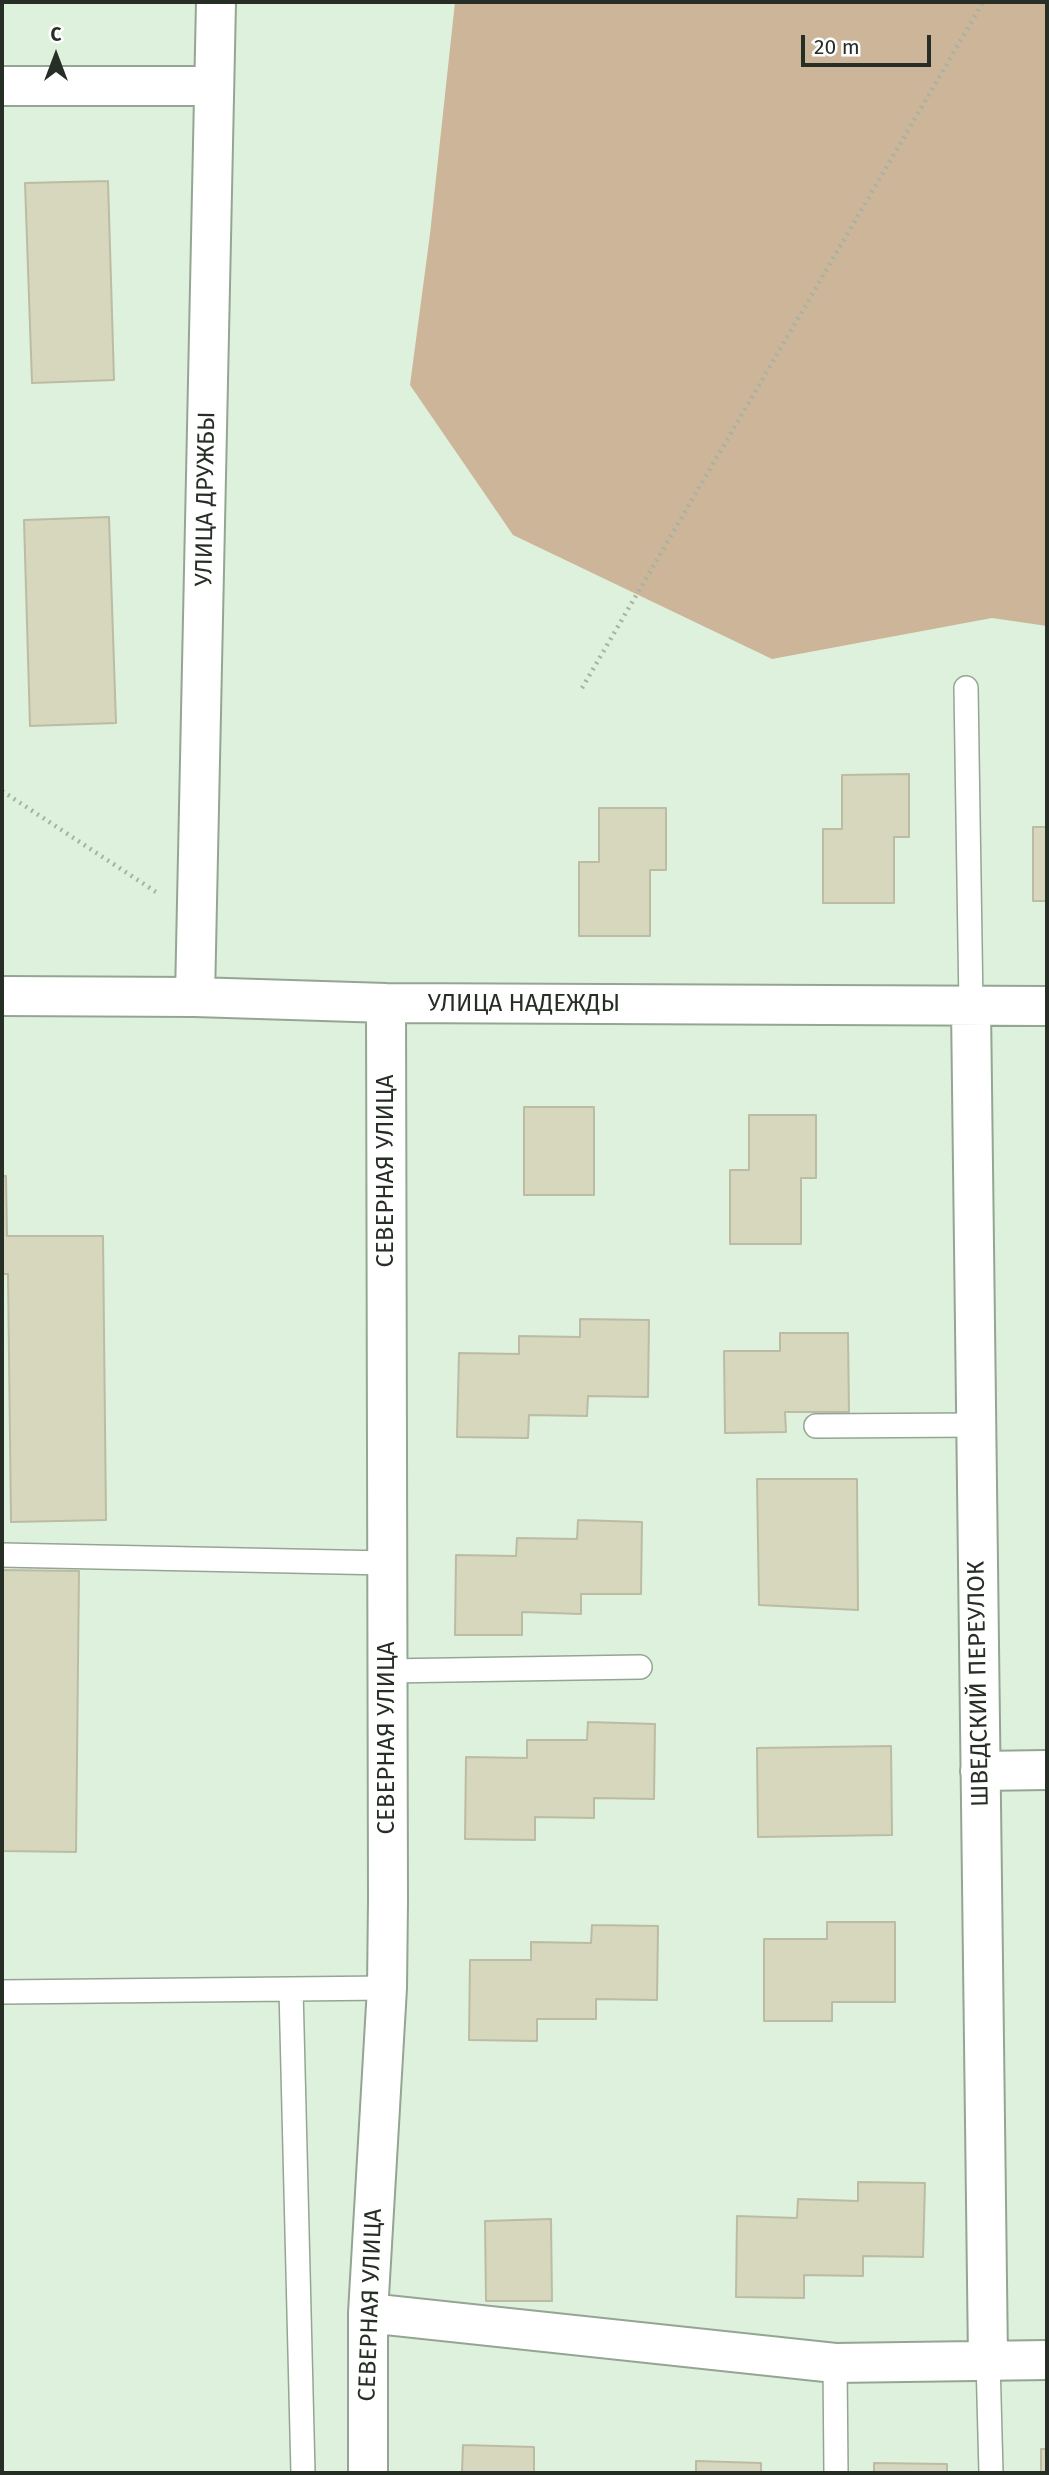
<!DOCTYPE html>
<html>
<head>
<meta charset="utf-8">
<style>
  body { margin:0 }
  #map { position:relative; width:1049px; height:2475px; overflow:hidden; background:#def1dc; font-family:"Fira Sans",sans-serif }
  canvas { display:block }
  .frame { position:absolute; inset:0; border:4px solid #272e26; pointer-events:none }
  .north { position:absolute; left:21px; top:21px; width:70px; height:70px; -webkit-text-stroke:5px #fff; paint-order:stroke; rotate:0deg; font-size:19px; font-weight:700; line-height:28px; text-align:center; color:#272e26 }
  .north::after { content:''; display:block; margin:auto; width:24px; height:32px; background:#272e26; clip-path:polygon(50% 0,100% 100%,50% 72%,0 100%) }
  .scale { position:absolute; left:801px; top:35px; width:130px; height:32px; box-sizing:border-box; border:4px solid #272e26; border-top:0; padding-left:9px; font-size:21px; line-height:24px; white-space:nowrap; color:#272e26; -webkit-text-stroke:5px #fff; paint-order:stroke }
</style>
</head>
<body>
<div id="map">
<canvas width="1049" height="2475"></canvas>
<div class="frame"></div>
<div class="north">С</div>
<div class="scale">20 m</div>
</div>
<script>
const c = document.querySelector('canvas').getContext('2d');
c.lineJoin = 'round';
function paint(path, color) { c.fillStyle = color; c.fill(path, 'evenodd'); }
const toPath = rows => new Path2D(rows.map(r => 'M' + r).join(''));
function stroke(path, color, width, dash) { c.strokeStyle = color; c.lineWidth = width; c.lineCap = dash ? 'butt' : 'round'; c.setLineDash(dash || []); c.stroke(path); }
function write(font, color, halo, rows, align = 'center') {
  c.font = font + ' "Fira Sans",sans-serif'; c.lineWidth = 5; c.setLineDash([]); c.textBaseline = 'middle'; c.strokeStyle = halo; c.fillStyle = color; for (const [text, x, y, turn = 0] of rows) {
    c.save(); c.translate(x, y); c.rotate((+turn || 0) * Math.PI / 180); c.textAlign = isNaN(turn) ? turn : align; if (halo) c.strokeText(text, 0, 0); c.fillText(text, 0, 0); c.restore();
  }
}
const green = toPath([
  [455,2,1047,2,1047,626,992,618,772,659,513,535,410,385,430,234]
]);
const building = toPath([
  [108,181,114,380,32,383,25,183,108,181],
  [109,517,116,723,30,726,24,520,109,517],
  [909,774,909,837,894,837,894,903,823,903,823,829,842,829,842,775,909,774],
  [599,808,666,808,666,870,650,870,650,936,579,936,579,862,599,862,599,808],
  [1033,827,1047,827,1047,901,1033,901,1033,827],
  [524,1107,594,1107,594,1195,524,1195,524,1107],
  [749,1115,816,1115,816,1178,801,1178,801,1244,730,1244,730,1170,749,1170,749,1115],
  [2,1176,6,1176,7,1236,103,1236,106,1520,11,1522,8,1274,2,1274,2,1176],
  [580,1319,649,1320,648,1397,588,1396,587,1416,529,1415,528,1438,457,1437,459,1353,519,1354,519,1336,580,1337,580,1319],
  [780,1333,848,1333,849,1412,785,1412,786,1432,725,1433,724,1351,780,1351,780,1333],
  [757,1479,857,1479,858,1610,759,1605,757,1479],
  [578,1520,642,1522,641,1594,581,1594,581,1614,522,1612,522,1635,455,1635,456,1555,516,1556,517,1538,577,1539,578,1520],
  [2,1570,79,1571,76,1852,2,1851,2,1570],
  [588,1722,655,1724,654,1799,594,1798,594,1818,535,1817,535,1840,465,1839,466,1757,527,1758,527,1740,587,1740,588,1722],
  [891,1746,892,1835,758,1837,757,1748,891,1746],
  [827,1922,895,1922,895,2002,832,2002,832,2021,764,2021,764,1939,827,1939,827,1922],
  [592,1925,658,1926,657,2000,596,1999,596,2019,537,2019,537,2041,469,2040,470,1960,531,1960,531,1942,591,1943,592,1925],
  [858,2182,925,2183,923,2257,863,2256,863,2276,804,2275,804,2298,736,2297,737,2216,797,2218,798,2199,858,2201,858,2182],
  [551,2219,552,2301,486,2301,485,2221,551,2219],
  [463,2445,534,2447,534,2473,462,2473,463,2445],
  [1041,2449,1047,2449,1047,2473,1041,2473,1041,2449],
  [696,2461,761,2463,761,2473,696,2473,696,2461],
  [874,2463,947,2464,947,2473,874,2473,874,2463]
]);
const path = toPath([
  [582,688,983,2],
  [2,791,156,892]
]);
const lane = toPath([
  [966,688,971,1007],
  [816,1426,976,1425],
  [2,1555,387,1563],
  [387,1671,640,1667],
  [291,1989,303,2473],
  [2,1992,387,1988],
  [988,2360,991,2473],
  [835,2363,836,2473]
]);
const street = toPath([
  [2,86,214,86],
  [2,996,195,997,386,1003,1047,1006],
  [195,997,216,2],
  [971,1007,988,2360],
  [980,1771,1047,1770],
  [368,2313,835,2363,1047,2360],
  [368,2473,368,2313,387,1988,388,1901,386,1003]
]);
const streetNames = [
  ["УЛИЦА ДРУЖБЫ",206,499,-89],
  ["УЛИЦА НАДЕЖДЫ",524,1004],
  ["СЕВЕРНАЯ УЛИЦА",386,1171,-90],
  ["ШВЕДСКИЙ ПЕРЕУЛОК",979,1684,-91],
  ["СЕВЕРНАЯ УЛИЦА",387,1738,-90],
  ["СЕВЕРНАЯ УЛИЦА",371,2305,-88]
];
paint(green, '#ccb599');
paint(building, '#d6d7bd');
stroke(building, '#bbbca3', 2);
stroke(lane, '#94a693', 26);
stroke(street, '#94a693', 42);
stroke(path, '#a4b3a2', 4.5, [2, 5]);
stroke(lane, '#fff', 23);
stroke(street, '#fff', 38);
write('24px', '#272e26', '#fff', streetNames);
</script>
</body>
</html>
